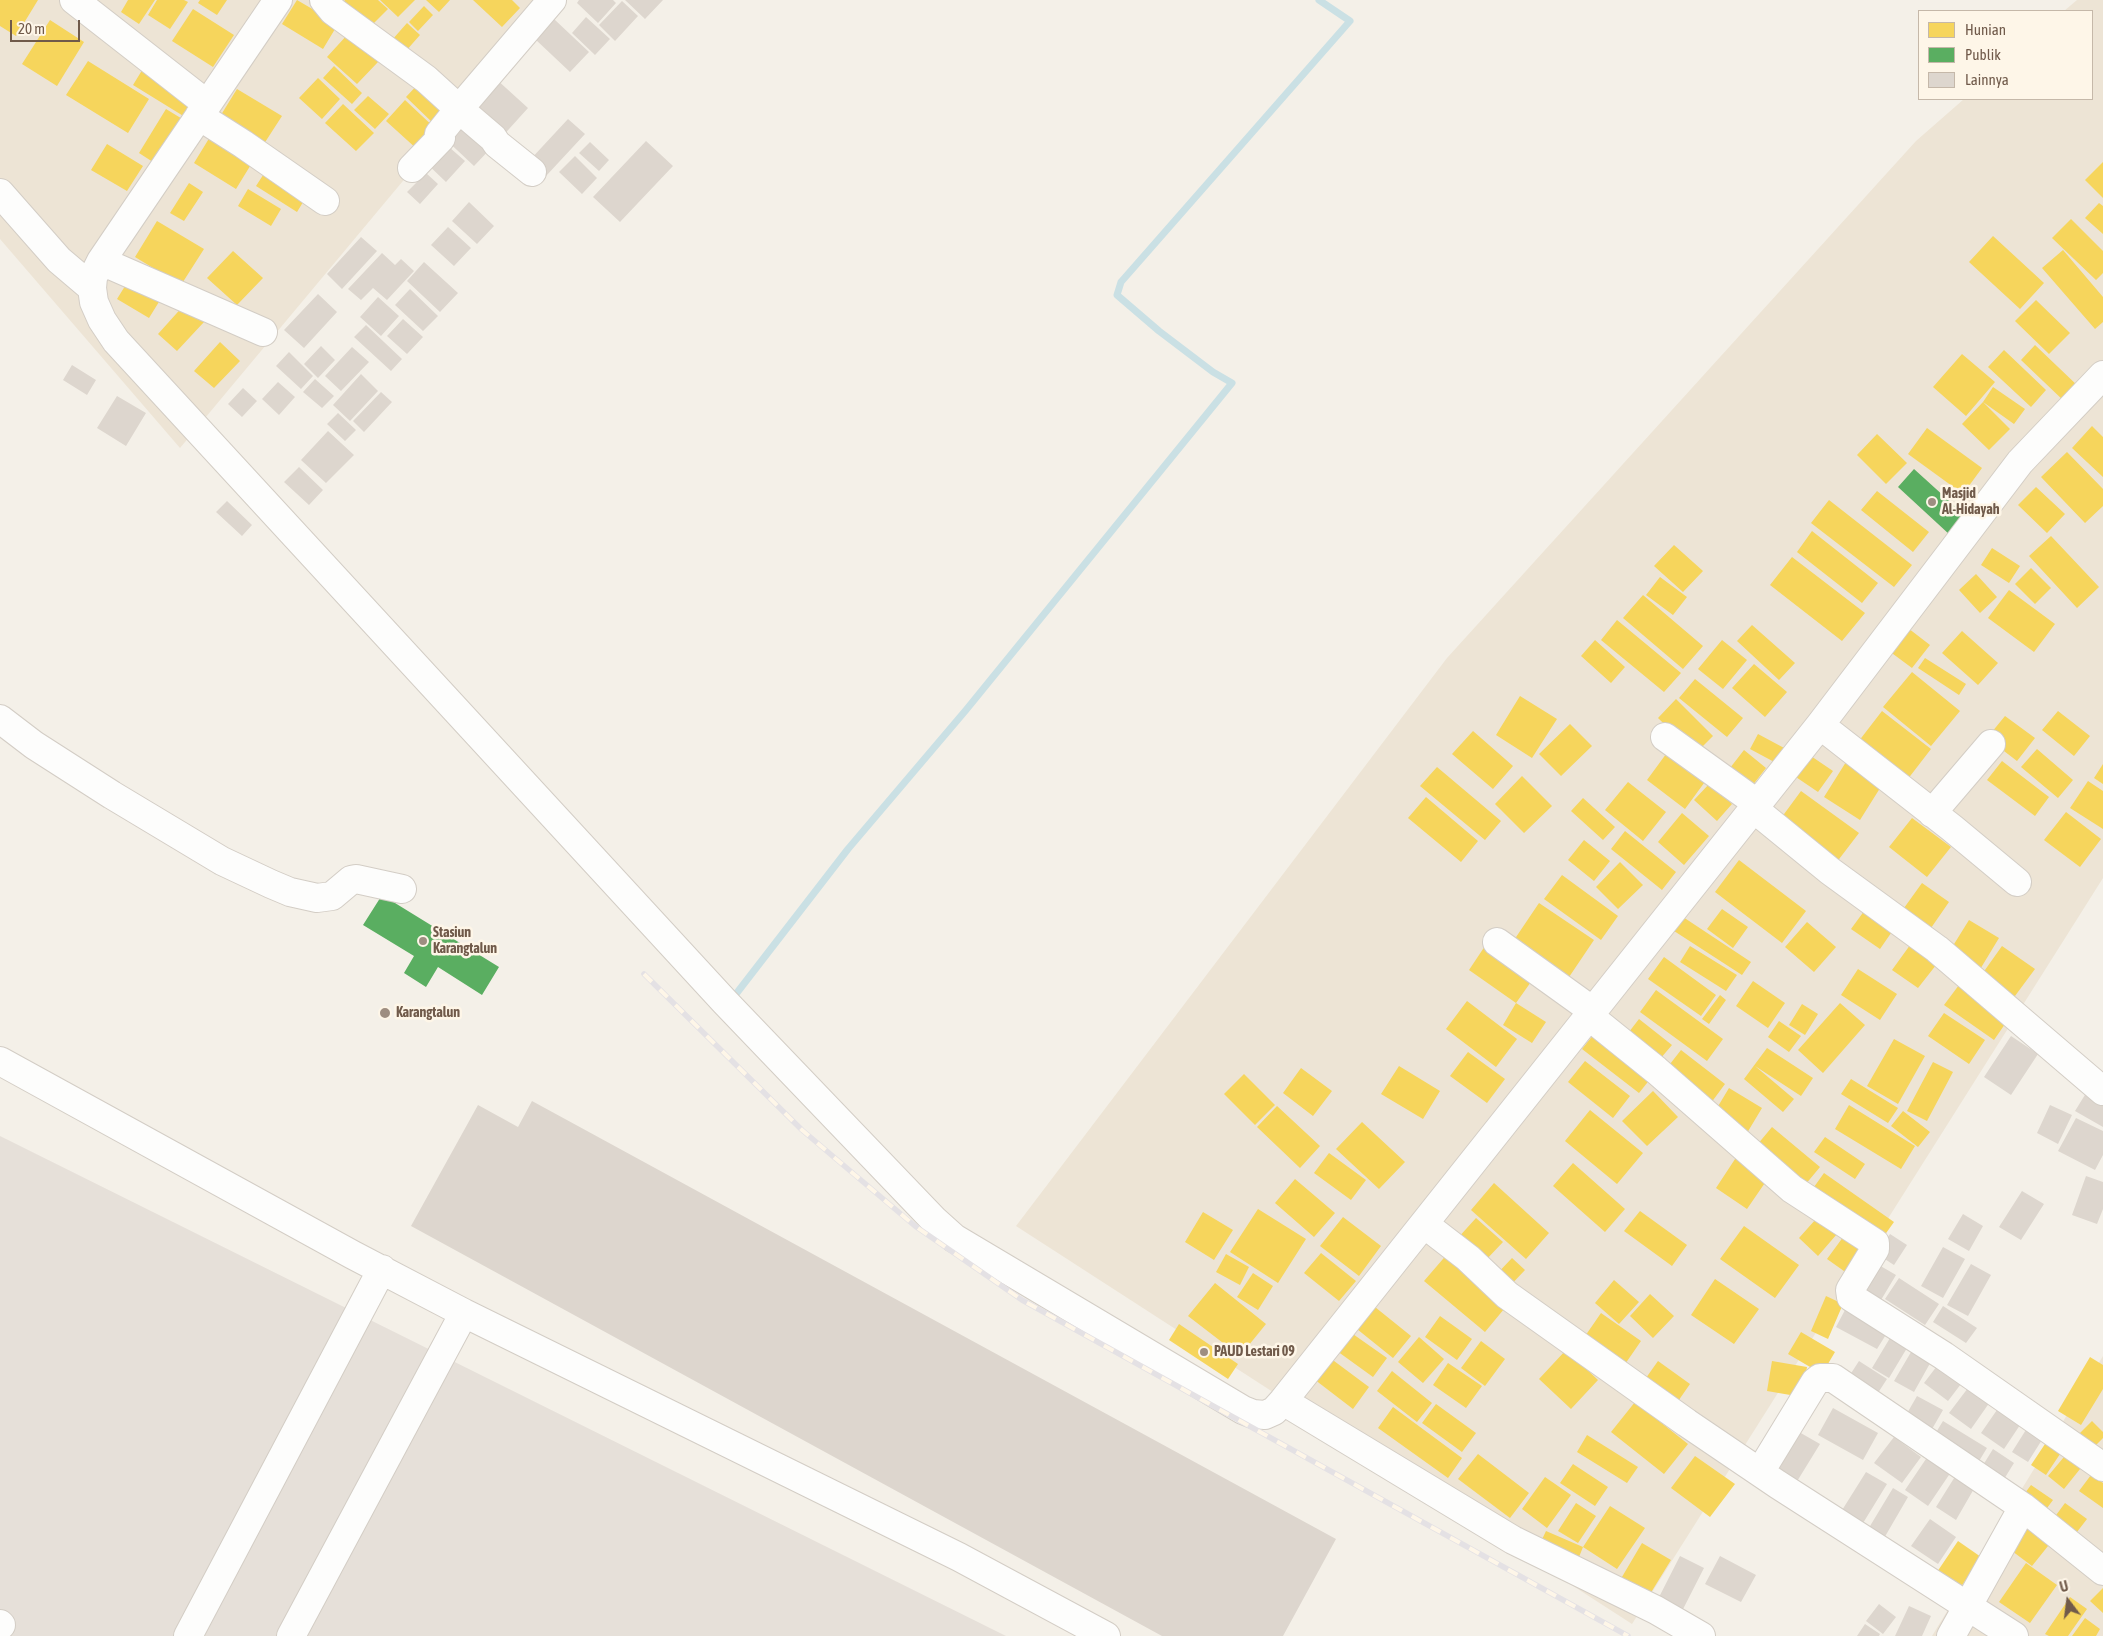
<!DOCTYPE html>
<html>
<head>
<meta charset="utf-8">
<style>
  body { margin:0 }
  #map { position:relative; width:2103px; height:1636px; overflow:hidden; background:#f4f0e8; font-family:"Asap Condensed",sans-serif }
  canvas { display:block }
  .legend { position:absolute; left:1918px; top:10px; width:175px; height:90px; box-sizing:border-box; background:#fef6e8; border:1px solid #c5b8a9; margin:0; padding:6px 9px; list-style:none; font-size:15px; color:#705a4a }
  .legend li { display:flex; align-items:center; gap:10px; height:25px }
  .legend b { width:25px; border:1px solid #c5b8a9 }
  .north { position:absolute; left:2043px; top:1576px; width:50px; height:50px; -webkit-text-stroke:4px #fef6e8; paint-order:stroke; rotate:345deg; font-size:14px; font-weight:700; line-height:20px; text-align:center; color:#705a4a }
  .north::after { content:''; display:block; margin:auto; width:18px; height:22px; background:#705a4a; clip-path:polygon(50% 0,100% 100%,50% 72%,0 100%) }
  .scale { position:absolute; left:10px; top:20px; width:70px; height:22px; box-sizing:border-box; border:2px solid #705a4a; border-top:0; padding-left:6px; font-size:15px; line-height:18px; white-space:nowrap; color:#705a4a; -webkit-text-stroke:4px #fef6e8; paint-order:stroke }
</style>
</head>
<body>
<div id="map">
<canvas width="2103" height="1636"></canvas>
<ul class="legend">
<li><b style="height:14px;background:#f6d55c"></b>Hunian</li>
<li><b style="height:14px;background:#5aae61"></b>Publik</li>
<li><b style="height:14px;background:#ddd6ce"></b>Lainnya</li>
</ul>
<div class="north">U</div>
<div class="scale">20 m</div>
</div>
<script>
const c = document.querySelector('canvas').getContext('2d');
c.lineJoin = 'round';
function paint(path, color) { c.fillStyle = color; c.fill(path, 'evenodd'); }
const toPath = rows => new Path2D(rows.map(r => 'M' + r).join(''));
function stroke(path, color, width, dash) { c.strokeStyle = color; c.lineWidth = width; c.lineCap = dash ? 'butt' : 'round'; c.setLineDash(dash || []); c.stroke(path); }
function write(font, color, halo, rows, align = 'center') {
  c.font = font + ' "Asap Condensed",sans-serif'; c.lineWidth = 5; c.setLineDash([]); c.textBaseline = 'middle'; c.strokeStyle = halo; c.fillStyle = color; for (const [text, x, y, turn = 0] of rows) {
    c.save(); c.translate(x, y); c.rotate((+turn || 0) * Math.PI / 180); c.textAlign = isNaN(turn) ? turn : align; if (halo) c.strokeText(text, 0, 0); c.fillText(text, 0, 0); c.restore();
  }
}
const residential = toPath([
  [0,0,554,0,180,448,0,239],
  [2077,0,2103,0,2103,878,1632,1624,1016,1226,1447,658,1916,141,1964,99,2092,99,2092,11,2064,11],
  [2103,1356,2103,1636,1932,1636]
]);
const industrial = toPath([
  [0,1136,1006,1636,0,1636]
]);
const homes = toPath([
  [0,0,38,0,16,36,0,26],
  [128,0,155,0,139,24,121,12],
  [157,0,184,0,188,2,170,29,148,15],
  [200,0,227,0,217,15,198,3],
  [297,0,338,24,323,49,282,24],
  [345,0,378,0,388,9,367,30,341,5],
  [380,0,415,0,398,17],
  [426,0,450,0,439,12],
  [473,0,512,0,520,8,502,27],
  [424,6,433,15,418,31,409,22],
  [193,9,234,35,213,67,172,41],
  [50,20,84,42,57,86,22,64],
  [407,23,420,35,405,52,392,40],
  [348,34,378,62,357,84,327,57],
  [88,61,149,99,128,133,66,95],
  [334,66,362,93,352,104,323,78],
  [144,67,196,99,185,117,133,85],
  [318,78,340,99,322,119,299,98],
  [420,82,450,109,435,125,406,97],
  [237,89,282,116,260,150,216,123],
  [368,96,389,114,375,129,354,110],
  [405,100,437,130,418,150,386,121],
  [343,104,374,133,356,151,325,123],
  [166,109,184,120,156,164,139,153],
  [213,132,255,158,236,189,194,163],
  [107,144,143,166,127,191,91,170],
  [2103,162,2103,198,2085,180],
  [267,169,308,194,297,212,256,186],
  [189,183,203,192,184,221,170,213],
  [248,189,281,209,271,226,238,206],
  [2099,203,2103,206,2103,234,2085,218],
  [2071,219,2103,251,2103,273,2096,280,2052,238],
  [157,221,204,249,181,285,135,257],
  [1993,236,2044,283,2020,309,1969,262],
  [2063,250,2103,297,2103,322,2095,329,2042,268],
  [233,251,263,278,237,305,207,278],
  [130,278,162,297,149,318,117,299],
  [2036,300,2070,333,2049,354,2015,321],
  [185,304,204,322,177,351,158,334],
  [220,342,240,361,214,388,194,371],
  [2035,345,2079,387,2065,402,2021,360],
  [2004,350,2046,390,2031,407,1988,367],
  [1962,354,1995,382,1966,416,1933,387],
  [1993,387,2025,409,2014,424,1983,402],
  [1983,402,2010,429,1989,450,1962,424],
  [2092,426,2103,437,2103,477,2072,448],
  [1927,428,1982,468,1963,494,1908,454],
  [1877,434,1907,463,1886,484,1857,455],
  [2067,452,2103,489,2103,506,2085,523,2041,477],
  [2036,487,2065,514,2047,533,2018,505],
  [1877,491,1929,532,1913,552,1861,510],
  [1829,500,1912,565,1894,587,1811,523],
  [1812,531,1878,583,1862,603,1797,552],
  [2051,536,2099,587,2077,608,2029,556],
  [1674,545,1703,571,1683,592,1654,566],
  [1992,548,2020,566,2009,583,1981,565],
  [1792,557,1865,613,1842,641,1770,585],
  [2031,568,2051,588,2035,604,2015,584],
  [1976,574,1997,597,1980,613,1959,590],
  [1660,577,1687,597,1673,615,1646,595],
  [2009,590,2055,624,2034,652,1988,618],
  [1643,595,1703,646,1683,669,1623,618],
  [1617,620,1681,673,1664,692,1601,640],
  [1752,625,1795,663,1779,680,1737,641],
  [1904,625,1930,645,1912,668,1885,648],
  [1962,631,1998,663,1978,685,1942,653],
  [1595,640,1625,667,1611,683,1581,656],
  [1722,640,1747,660,1723,689,1698,669],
  [1925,658,1966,684,1959,695,1918,668],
  [1754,664,1787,692,1765,717,1732,688],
  [1912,672,1960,711,1931,746,1883,707],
  [1695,679,1743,718,1727,737,1679,698],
  [1520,696,1557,719,1532,758,1496,735],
  [1676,699,1713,736,1695,754,1658,718],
  [1882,711,1931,749,1904,784,1855,746],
  [2058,711,2090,736,2074,756,2042,730],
  [2005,716,2035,738,2017,761,1987,738],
  [1570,724,1592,746,1561,776,1539,754],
  [1473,731,1513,766,1493,789,1452,754],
  [1758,734,1786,749,1778,764,1750,749],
  [2037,749,2073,780,2058,798,2021,767],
  [1669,750,1707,779,1685,809,1647,780],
  [1744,750,1766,768,1752,786,1730,768],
  [1805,752,1833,771,1818,792,1790,773],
  [2002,761,2049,797,2035,816,1987,780],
  [1846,762,1882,785,1860,820,1824,797],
  [2103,764,2103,784,2094,778],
  [1437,767,1501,821,1485,840,1420,786],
  [1522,776,1552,806,1524,833,1495,804],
  [2088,781,2103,791,2103,829,2070,808],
  [1628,782,1666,812,1643,841,1605,810],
  [1710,783,1732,804,1717,821,1694,800],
  [1801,791,1859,833,1833,867,1776,825],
  [1426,797,1478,841,1461,862,1408,818],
  [1583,798,1615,827,1603,840,1571,811],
  [2066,812,2101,839,2080,867,2044,840],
  [1682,813,1709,836,1684,865,1658,842],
  [1912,818,1951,847,1927,877,1889,847],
  [1625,831,1676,872,1662,890,1611,849],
  [1584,840,1610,861,1594,881,1568,860],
  [1739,860,1806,911,1782,943,1715,892],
  [1620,862,1643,885,1618,909,1596,887],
  [1562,875,1618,916,1601,940,1544,899],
  [1922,883,1949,902,1931,928,1904,908],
  [1539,903,1594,940,1565,983,1510,946],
  [1870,903,1898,923,1880,949,1851,929],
  [1722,909,1748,927,1733,948,1707,929],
  [1680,915,1751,962,1742,975,1671,929],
  [1969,920,1999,938,1976,976,1946,957],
  [1807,922,1836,947,1814,972,1785,947],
  [1913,941,1940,960,1918,988,1892,970],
  [1485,946,1533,979,1516,1003,1469,970],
  [1690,946,1737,975,1726,991,1680,962],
  [2002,946,2035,969,2012,1000,1980,977],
  [1664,957,1716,995,1701,1016,1648,979],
  [1858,969,1897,994,1880,1020,1841,995],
  [1965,977,2014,1011,1994,1040,1944,1005],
  [1753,981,1785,1003,1768,1028,1736,1006],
  [1656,990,1723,1039,1707,1061,1640,1012],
  [1720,995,1726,1000,1709,1024,1702,1019],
  [1467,1001,1517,1039,1496,1067,1446,1029],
  [1516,1003,1546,1022,1532,1043,1503,1025],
  [1840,1003,1865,1025,1823,1073,1798,1050],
  [1802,1004,1818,1014,1805,1035,1789,1025],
  [1944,1013,1985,1040,1969,1064,1928,1036],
  [1639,1019,1672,1045,1654,1066,1622,1041],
  [1779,1021,1801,1036,1789,1052,1768,1037],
  [1598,1029,1655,1073,1639,1093,1582,1049],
  [1894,1039,1925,1056,1898,1104,1867,1086],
  [1767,1048,1813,1078,1801,1096,1755,1066,1794,1099,1783,1112,1744,1079],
  [1681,1050,1725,1084,1708,1107,1663,1073],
  [1468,1052,1505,1079,1487,1103,1450,1076],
  [1585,1061,1630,1096,1613,1118,1568,1082],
  [1933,1062,1953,1072,1927,1121,1907,1111],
  [1399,1066,1440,1091,1423,1119,1381,1094],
  [1301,1068,1332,1091,1313,1116,1283,1093],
  [1244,1074,1275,1105,1255,1125,1224,1094],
  [1851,1079,1898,1108,1888,1123,1841,1094],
  [1729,1088,1762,1108,1744,1138,1711,1118],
  [1653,1091,1678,1117,1647,1146,1622,1121],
  [1849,1105,1915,1146,1901,1169,1835,1129],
  [1277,1106,1320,1146,1300,1168,1257,1127],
  [1590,1110,1643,1153,1617,1184,1565,1141],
  [1903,1111,1930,1132,1918,1147,1891,1126],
  [1362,1122,1405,1162,1379,1189,1336,1149],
  [1772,1127,1820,1167,1800,1191,1752,1151],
  [1825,1137,1865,1164,1855,1179,1814,1152],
  [1329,1153,1366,1180,1351,1200,1314,1173],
  [1739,1153,1771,1174,1747,1209,1716,1188],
  [1573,1163,1625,1209,1605,1232,1553,1186],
  [1824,1173,1894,1222,1879,1243,1809,1194],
  [1295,1179,1335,1213,1314,1237,1275,1203],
  [1494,1183,1549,1233,1526,1259,1471,1210],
  [1258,1209,1306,1239,1278,1283,1230,1252],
  [1824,1210,1843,1227,1818,1256,1799,1238],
  [1640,1211,1687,1245,1672,1266,1624,1231],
  [1203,1212,1233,1230,1214,1260,1185,1242],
  [1343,1217,1381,1246,1359,1276,1320,1246],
  [1476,1218,1503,1242,1484,1262,1457,1239],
  [1744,1226,1799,1265,1775,1298,1720,1259],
  [1849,1229,1872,1245,1851,1276,1827,1259],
  [1449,1252,1509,1303,1485,1332,1424,1281],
  [1321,1253,1356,1281,1339,1301,1304,1273],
  [1226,1254,1249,1267,1240,1285,1216,1272],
  [1512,1258,1525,1270,1506,1290,1493,1278],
  [1253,1273,1273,1286,1258,1310,1237,1297],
  [1715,1279,1759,1309,1734,1344,1691,1315],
  [1614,1280,1639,1302,1619,1324,1595,1303],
  [1215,1283,1266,1324,1240,1356,1188,1316],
  [1650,1294,1674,1316,1653,1338,1630,1316],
  [1826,1296,1843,1304,1828,1339,1811,1331],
  [1370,1303,1411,1336,1393,1358,1352,1325],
  [1601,1313,1641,1341,1621,1370,1581,1342],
  [1440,1316,1472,1339,1457,1360,1425,1337],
  [1179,1324,1238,1364,1228,1379,1169,1340],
  [1350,1332,1387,1358,1373,1377,1337,1351],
  [1801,1332,1835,1352,1822,1374,1788,1354],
  [1419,1337,1444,1359,1423,1383,1398,1362],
  [1481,1341,1505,1359,1485,1386,1461,1368],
  [1566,1350,1598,1380,1571,1409,1539,1379],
  [1326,1355,1369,1387,1353,1409,1310,1376],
  [2090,1357,2103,1365,2103,1389,2081,1425,2058,1411],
  [1658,1361,1690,1384,1674,1407,1641,1385],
  [1772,1361,1807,1367,1802,1397,1767,1391],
  [1448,1363,1482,1386,1466,1408,1433,1385],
  [1392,1371,1432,1403,1417,1422,1377,1391],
  [1635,1402,1688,1444,1664,1474,1611,1432],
  [1436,1404,1476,1433,1462,1452,1422,1423],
  [1393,1407,1462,1458,1448,1478,1378,1428],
  [2092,1421,2103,1432,2103,1438,2088,1453,2074,1439],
  [1587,1435,1638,1467,1627,1483,1577,1452],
  [2047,1441,2062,1451,2046,1475,2031,1465],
  [2069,1451,2084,1464,2064,1489,2048,1476],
  [1478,1454,1529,1493,1510,1518,1458,1479],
  [1695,1456,1735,1484,1710,1517,1671,1488],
  [1573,1464,1608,1487,1595,1506,1560,1483],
  [2091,1475,2103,1483,2103,1508,2079,1491],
  [1545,1477,1571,1495,1547,1528,1522,1509],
  [2031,1485,2053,1500,2044,1512,2022,1497],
  [1576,1503,1596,1516,1578,1543,1558,1531],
  [2065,1503,2087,1519,2070,1541,2048,1526],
  [1610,1506,1645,1528,1617,1569,1583,1547],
  [2024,1520,2052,1541,2032,1566,2004,1545],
  [1546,1531,1583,1547,1575,1567,1537,1550],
  [1958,1541,1981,1557,1961,1587,1937,1572],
  [1642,1543,1671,1560,1647,1599,1619,1582],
  [2026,1563,2057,1585,2030,1623,1999,1602],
  [2103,1588,2103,1613,2090,1601],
  [2070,1597,2087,1609,2068,1636,2049,1636,2045,1634],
  [2085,1618,2100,1629,2096,1636,2072,1636]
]);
const public = toPath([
  [1914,469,1967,517,1950,535,1898,487],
  [382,895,499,967,482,995,438,967,426,987,404,973,414,956,363,925]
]);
const stream = toPath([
  [736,994,848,849,966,710,1232,383,1213,372,1159,331,1117,295,1121,282,1350,21,1319,0]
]);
const building = toPath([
  [579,0,613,0,616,3,598,23,577,3],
  [625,0,663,0,645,19],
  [622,1,638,16,615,41,599,25],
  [586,17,610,39,595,55,572,33],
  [554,19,589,52,570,72,535,39],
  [495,78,528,108,500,139,467,108],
  [460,116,493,146,474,166,441,135],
  [568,119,585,134,546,176,529,161],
  [441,140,465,161,446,182,423,160],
  [646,141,673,166,620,222,593,197],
  [590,142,609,160,599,171,579,153],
  [575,156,597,178,582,194,559,172],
  [426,173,438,184,420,204,407,192],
  [469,202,494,226,477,244,452,221],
  [448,227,471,248,454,266,431,245],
  [361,237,377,251,342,289,327,274],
  [382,253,395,265,401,259,414,271,387,300,373,288,361,300,348,289],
  [424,262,458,293,440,312,407,281],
  [410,289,438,316,423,331,395,305],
  [318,294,337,312,304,348,284,330],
  [378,297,399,316,381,336,360,317],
  [403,319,423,337,407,354,387,336],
  [366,325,402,359,391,371,354,337],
  [321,346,335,360,318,378,304,364],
  [352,347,369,362,341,391,325,376],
  [289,352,313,376,301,389,276,366],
  [72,365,96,380,87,395,63,380],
  [361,374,378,391,350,421,333,405],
  [315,379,334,396,322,408,303,392],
  [278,382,295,397,279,415,262,399],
  [243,388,257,401,242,417,228,404],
  [381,392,392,402,364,432,353,421],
  [117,396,146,413,126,446,97,428],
  [338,413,356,430,345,441,327,424],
  [328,431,354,455,326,483,301,460],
  [299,467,323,490,309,505,284,482],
  [227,501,252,525,242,536,216,512],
  [2011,1036,2038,1054,2011,1095,1984,1077],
  [2088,1090,2103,1099,2103,1127,2075,1111],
  [532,1101,1336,1539,1283,1636,1162,1636,411,1226,478,1105,518,1127],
  [2050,1105,2072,1115,2058,1144,2037,1133],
  [2076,1118,2103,1131,2103,1155,2095,1170,2058,1151],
  [2086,1176,2103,1182,2103,1209,2097,1224,2072,1215],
  [2022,1191,2044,1204,2021,1240,1999,1227],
  [1963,1214,1983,1226,1969,1251,1948,1239],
  [1890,1234,1907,1245,1894,1265,1877,1254],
  [1943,1247,1965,1259,1943,1298,1921,1286],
  [1872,1261,1896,1275,1878,1305,1854,1290],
  [1971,1264,1991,1275,1968,1316,1947,1305],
  [1899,1278,1939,1304,1925,1325,1885,1299],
  [1943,1306,1977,1328,1966,1343,1933,1322],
  [1845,1310,1887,1333,1877,1349,1836,1327],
  [1893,1333,1910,1343,1889,1378,1872,1368],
  [1914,1347,1933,1358,1914,1392,1894,1381],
  [1859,1361,1887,1379,1874,1399,1846,1381],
  [1940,1362,1964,1380,1948,1401,1924,1383],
  [1971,1384,1992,1399,1971,1429,1949,1413],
  [1917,1396,1943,1410,1928,1436,1902,1422],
  [1999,1407,2022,1422,2004,1449,1981,1433],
  [1833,1408,1878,1433,1863,1460,1818,1435],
  [1943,1421,1987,1448,1976,1466,1932,1439],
  [2029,1425,2045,1435,2028,1462,2012,1452],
  [1792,1428,1820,1444,1796,1483,1768,1466],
  [1894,1437,1921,1457,1902,1483,1874,1463],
  [1993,1449,2014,1463,2001,1484,1980,1470],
  [1928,1456,1951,1472,1928,1506,1905,1490],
  [1866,1472,1887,1484,1860,1528,1839,1515],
  [1956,1475,1975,1487,1956,1520,1936,1507],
  [1893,1488,1908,1497,1883,1540,1867,1531],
  [1930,1519,1956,1537,1938,1564,1911,1546],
  [1680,1556,1704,1568,1680,1615,1656,1603],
  [1720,1556,1756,1575,1741,1602,1705,1584],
  [1879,1604,1896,1617,1883,1634,1866,1621],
  [1909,1606,1931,1616,1922,1636,1895,1636],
  [1865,1624,1880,1634,1879,1636,1857,1636]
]);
const minor = toPath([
  [74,0,207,104],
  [278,0,101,261,93,277,92,288,94,302,102,320,116,341,725,1002,934,1220,954,1238,1243,1410,1253,1414,1265,1415,1274,1411,1283,1401,1820,725,2020,462,2103,375],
  [324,0,333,11,426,79,459,109,552,0],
  [199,116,243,144,325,201],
  [412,168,441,138,439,134,459,109,493,138,497,144,532,172],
  [0,193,59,260,92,288],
  [101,261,263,332],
  [0,719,34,745,112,795,222,861,271,884,290,892,317,898,332,896,351,880,356,879,402,889],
  [1820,725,1952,828,2017,882],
  [1665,737,1758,804],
  [1754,809,1830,871,1937,949,2103,1091],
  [1932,813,1991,744],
  [1497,942,1593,1011],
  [1589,1016,1656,1070,1792,1189,1875,1243,1875,1249,1850,1290,1851,1297,1944,1356,2103,1467],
  [0,1061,353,1255,464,1313,959,1557,1106,1636],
  [1424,1224,1468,1258,1507,1295,1687,1423,1777,1484,2014,1636],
  [1283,1401,1513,1540,1656,1610,1701,1636],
  [1760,1472,1815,1382,1820,1378,1833,1378,2023,1507,2103,1571],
  [0,1624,1,1625],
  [188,1636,382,1269],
  [291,1636,464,1313],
  [1951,1636,2023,1507]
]);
const rail = toPath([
  [644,974,802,1130,915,1226,1022,1300,1628,1636]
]);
const markers = [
  [1932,502,5,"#9e8e81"],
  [423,941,5,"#9e8e81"],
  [385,1013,6,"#9e8e81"],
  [1204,1352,5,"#9e8e81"]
];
const poiNames = [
  ["Masjid",1942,494],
  ["Al-Hidayah",1942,510],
  ["Stasiun",433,933],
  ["Karangtalun",433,949],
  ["Karangtalun",396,1013],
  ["PAUD Lestari 09",1214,1352]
];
paint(residential, '#ede4d5');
paint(industrial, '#e6e0d9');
paint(homes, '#f6d55c');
paint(public, '#5aae61');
stroke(stream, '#cae0e4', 7);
paint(building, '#ddd6ce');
stroke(minor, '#d3cdc5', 30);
stroke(minor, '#fdfdfc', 28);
stroke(rail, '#e4e1e4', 5.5);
stroke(rail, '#fef6e8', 4, [11]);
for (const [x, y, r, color] of markers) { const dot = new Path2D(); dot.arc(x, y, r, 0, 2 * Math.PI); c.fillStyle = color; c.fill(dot); stroke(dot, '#fef6e8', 2); }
write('bold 14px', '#705a4a', '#fef6e8', poiNames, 'left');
</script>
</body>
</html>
